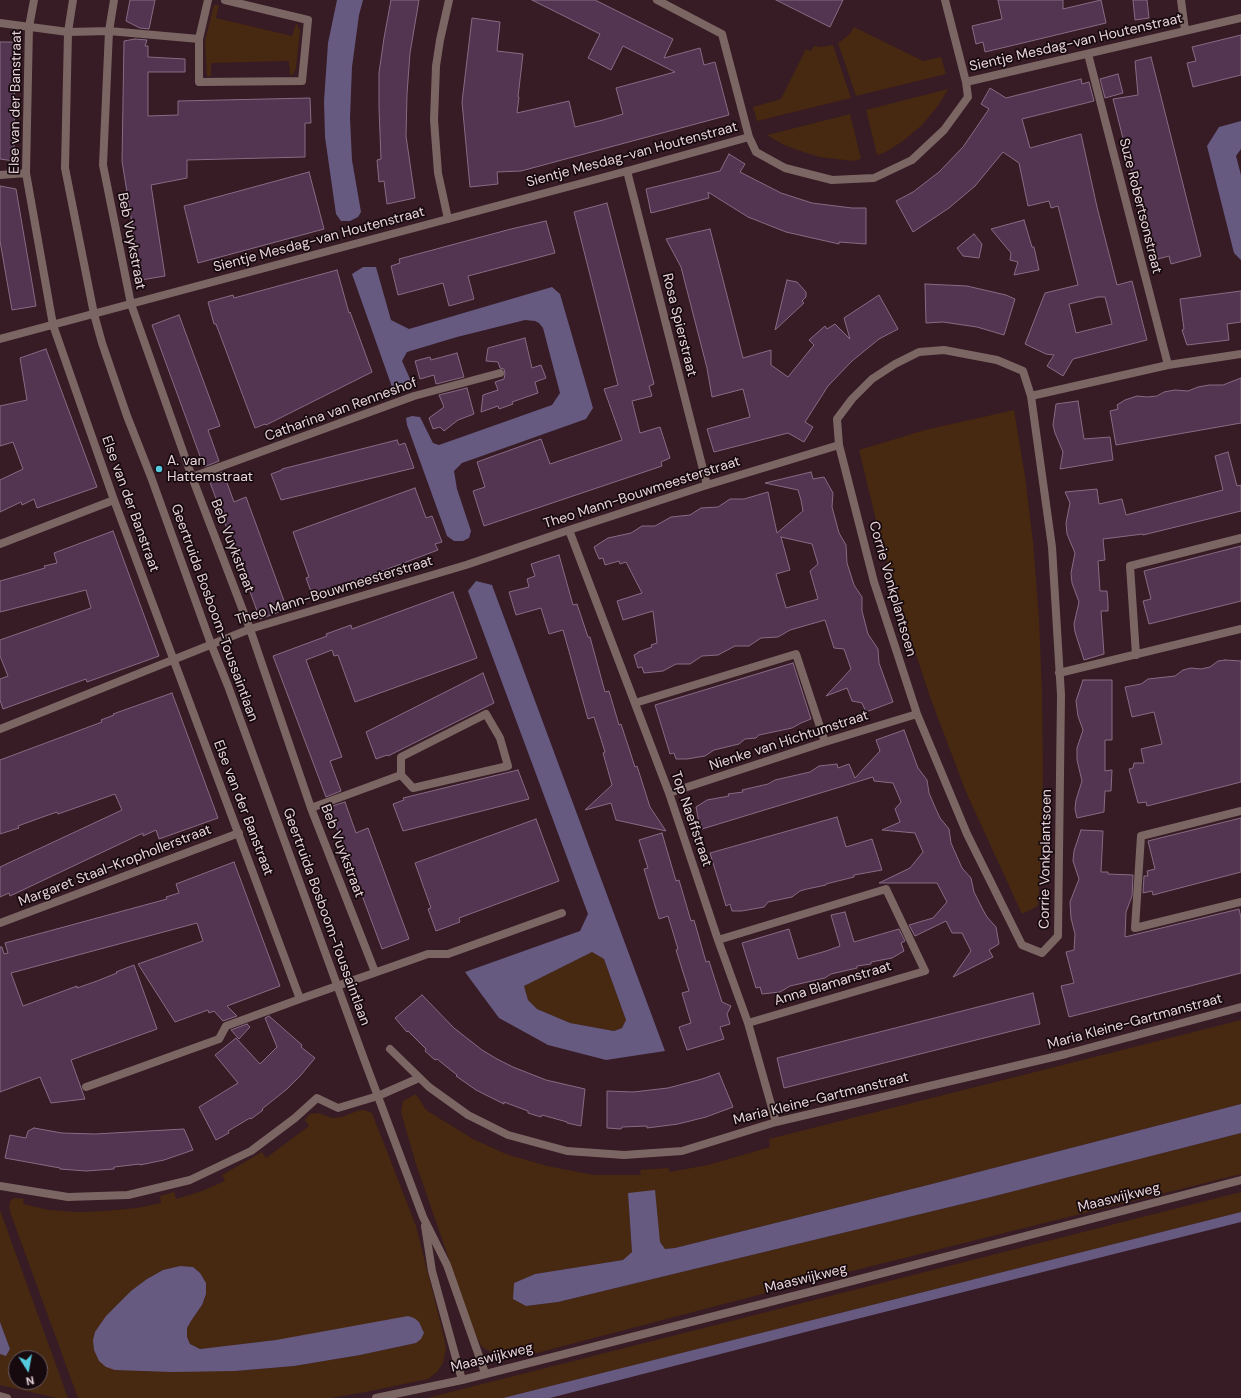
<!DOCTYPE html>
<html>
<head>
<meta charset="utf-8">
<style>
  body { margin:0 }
  #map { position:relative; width:1241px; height:1398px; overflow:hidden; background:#371b25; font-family:"DM Sans",sans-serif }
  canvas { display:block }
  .north { position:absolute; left:8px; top:1350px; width:40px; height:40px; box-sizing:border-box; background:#160a0e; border:1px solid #6a5a5f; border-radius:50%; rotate:169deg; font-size:11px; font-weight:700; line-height:16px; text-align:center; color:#e7d3d9 }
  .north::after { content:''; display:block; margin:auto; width:14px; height:18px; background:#55cadf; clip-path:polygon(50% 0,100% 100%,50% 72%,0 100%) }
</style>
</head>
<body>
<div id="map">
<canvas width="1241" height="1398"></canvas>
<div class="north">N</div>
</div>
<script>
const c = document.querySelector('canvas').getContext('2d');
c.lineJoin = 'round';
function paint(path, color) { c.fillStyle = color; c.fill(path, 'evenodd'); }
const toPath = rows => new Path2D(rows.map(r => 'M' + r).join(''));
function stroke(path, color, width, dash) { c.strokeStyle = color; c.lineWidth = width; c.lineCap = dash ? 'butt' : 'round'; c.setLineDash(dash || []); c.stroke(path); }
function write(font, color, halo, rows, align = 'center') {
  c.font = font + ' "DM Sans",sans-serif'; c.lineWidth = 3.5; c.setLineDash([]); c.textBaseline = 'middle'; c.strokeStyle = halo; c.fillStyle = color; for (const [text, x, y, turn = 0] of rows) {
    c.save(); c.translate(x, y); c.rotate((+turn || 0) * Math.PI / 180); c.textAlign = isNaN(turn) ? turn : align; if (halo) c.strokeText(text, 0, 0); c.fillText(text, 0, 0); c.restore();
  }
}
const green = toPath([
  [214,5,219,5,216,18,292,36,296,24,297,24,300,31,296,68,293,74,290,75,289,61,211,63,211,76,207,76,205,41],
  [854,27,923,61,941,57,946,74,856,96,838,43,849,35],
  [833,45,851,98,757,121,753,107,781,99,806,49,811,51,814,46,820,47],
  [948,89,938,106,922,125,903,141,884,153,877,155,866,110],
  [850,114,861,159,853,161,820,157,803,152,784,145,767,135],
  [1014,410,1025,476,1033,542,1039,618,1042,693,1043,774,1042,844,1038,906,1022,914,966,792,930,697,896,594,876,520,859,450,925,430],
  [592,952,604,959,626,1020,622,1028,614,1031,570,1023,537,1009,528,1000,524,986],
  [1241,1020,1241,1104,928,1185,675,1248,665,1249,660,1242,658,1228,628,1192,632,1252,623,1260,535,1274,514,1283,526,1306,558,1302,991,1197,1241,1133,1241,1174,808,1282,533,1354,496,1354,482,1347,474,1332,415,1161,401,1112,403,1101,416,1094,426,1110,473,1139,506,1154,547,1166,594,1175,641,1175,640,1170,669,1168,669,1172,708,1165,770,1147,769,1139],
  [364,1110,372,1113,416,1226,444,1337,446,1350,443,1363,437,1372,428,1379,371,1391,331,1398,78,1398,10,1212,9,1205,11,1200,15,1198,24,1199,23,1204,49,1210,79,1212,105,1211,137,1208,161,1203,160,1196,174,1192,176,1199,202,1191,225,1181,222,1175,262,1152,266,1158,309,1126,305,1120,310,1114,319,1113,332,1118,342,1117,357,1111],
  [180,1266,193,1267,200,1273,206,1294,202,1305,191,1321,187,1328,187,1337,190,1344,200,1349,276,1340,416,1343,360,1355,294,1366,235,1371,106,1316,147,1279,163,1270],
  [1241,1192,1241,1212,503,1398,427,1398],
  [0,1210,68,1398,57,1398,0,1385,0,1354,6,1356,10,1349,0,1322],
  [16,1358,40,1358,40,1382,16,1382]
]);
const water = toPath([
  [337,0,363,0,359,15,352,67,350,118,352,160,361,212,358,217,350,221,341,221,336,214,325,137,324,101,328,43],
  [1241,121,1241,149,1236,156,1241,175,1241,260,1234,253,1207,146,1219,127],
  [363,267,376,267,391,320,409,329,552,287,560,294,593,408,586,419,462,463,454,471,457,489,471,531,469,538,463,541,454,541,447,536,407,425,406,418,412,416,420,417,433,443,439,445,552,405,560,393,543,328,539,323,535,321,525,320,457,337,407,352,402,361,411,381,404,388,392,387,352,274],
  [476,581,492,585,665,1051,606,1060,548,1045,499,1018,465,972,580,931,588,914,468,591],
  [592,952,604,959,626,1020,622,1028,614,1031,570,1023,537,1009,528,1000,524,986],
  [1241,1104,1241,1133,991,1197,558,1302,526,1306,513,1299,514,1283,535,1274,623,1260,632,1252,628,1193,655,1190,660,1242,665,1249,675,1248,928,1185],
  [1241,1212,1241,1222,825,1327,550,1398,503,1398],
  [180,1266,193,1267,200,1273,206,1283,206,1294,202,1305,191,1321,187,1328,187,1337,190,1344,200,1349,276,1340,408,1316,414,1318,419,1322,424,1333,421,1339,416,1343,360,1355,294,1366,235,1371,172,1372,115,1370,106,1367,99,1361,94,1350,93,1340,95,1332,106,1316,131,1291,147,1279,163,1270],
  [0,1322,10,1349,6,1356,0,1354]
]);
const building = toPath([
  [130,0,155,0,149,29,140,28,126,21,130,0],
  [391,0,419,0,410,53,407,94,406,136,415,198,387,204,384,181,379,182,377,160,381,159,379,108,379,73,384,38,391,0],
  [532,0,595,0,673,39,664,58,700,48,704,65,715,62,729,115,521,171,497,172,498,184,470,187,462,102,472,18,500,22,497,51,523,54,518,97,519,97,517,113,569,101,575,127,603,120,623,114,616,88,675,72,623,46,611,70,588,58,600,34,532,0],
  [776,0,843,0,830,27,776,0],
  [998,0,1063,0,1063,9,1101,0,1106,23,985,52,983,42,976,44,972,26,1002,19,998,0],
  [1133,0,1147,0,1149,18,1135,20,1133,0],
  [1241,35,1241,75,1193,87,1187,63,1196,61,1192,47,1241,35],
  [135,39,147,40,145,46,148,46,148,57,185,59,185,72,148,72,148,116,178,115,178,101,310,98,311,123,305,123,305,157,187,160,187,178,151,185,165,276,141,280,122,161,124,41,135,39],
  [0,42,15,42,14,161,0,159,0,42],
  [1151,57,1201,256,1171,264,1169,256,1154,260,1113,99,1138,95,1135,61,1151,57],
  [1118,74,1123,93,1105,98,1100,79,1118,74],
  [1081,79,1082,84,1089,82,1094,101,1022,119,1030,148,1081,134,1097,207,1117,285,1132,281,1147,340,1073,359,1063,376,1047,366,1054,355,1046,354,1025,344,1045,293,1078,285,1058,206,1051,208,1049,201,1028,206,1019,163,1003,152,975,186,949,208,913,232,896,201,913,192,939,172,963,147,989,109,981,104,990,88,1006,98,1081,79],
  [1098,297,1105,297,1112,324,1076,333,1069,304,1098,297],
  [729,154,745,164,740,172,781,193,812,203,852,208,866,208,866,244,839,242,839,244,786,232,748,217,708,192,709,198,651,213,646,189,720,171,729,154],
  [309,172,324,229,198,263,184,206,309,172],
  [0,186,16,189,36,306,12,310,0,241,0,186],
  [607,203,654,384,649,386,652,396,632,401,640,433,660,427,670,458,661,462,662,466,484,526,473,491,485,487,477,462,541,439,550,464,622,440,604,389,618,385,574,212,607,203],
  [1024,220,1032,247,1034,247,1039,270,1014,275,1018,262,1010,260,1011,253,991,229,1024,220],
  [546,221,555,253,468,276,474,299,449,306,443,283,398,295,391,266,400,263,399,259,511,229,546,221],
  [710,229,743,358,771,350,771,365,788,377,814,345,809,340,825,326,827,329,835,324,850,339,844,318,879,295,898,329,879,339,852,361,828,386,805,422,813,427,804,442,788,433,714,452,707,429,750,417,743,389,712,397,707,368,681,267,666,239,710,229],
  [974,234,982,244,979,258,963,256,957,248,974,234],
  [337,270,349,313,350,312,372,372,266,425,265,424,255,428,216,324,214,324,208,302,233,295,234,298,337,270],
  [787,280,797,282,806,292,806,297,802,301,804,303,775,330,787,280],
  [925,284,967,286,1006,295,1015,299,1004,335,977,327,943,322,926,323,925,284],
  [1241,291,1241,322,1227,324,1229,340,1187,345,1182,330,1184,329,1180,299,1241,291],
  [179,315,220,426,208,430,219,461,204,467,152,325,179,315],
  [525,338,532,368,541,365,546,378,535,382,538,393,512,402,513,404,499,409,498,406,481,412,483,395,498,390,495,382,504,379,505,374,504,369,500,368,498,362,486,361,488,348,525,338],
  [46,349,97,487,37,508,34,499,22,505,21,502,0,512,0,480,23,469,13,442,0,446,0,406,27,400,20,358,46,349],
  [457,353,464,377,436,384,434,375,420,379,415,361,430,357,431,360,457,353],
  [1241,378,1241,423,1116,445,1110,411,1118,409,1117,405,1125,400,1137,396,1147,397,1157,396,1164,392,1175,390,1188,391,1198,387,1209,385,1223,385,1241,378],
  [467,388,474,414,458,420,444,431,440,427,433,429,429,418,444,407,439,395,467,388],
  [1078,401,1084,439,1110,437,1113,460,1060,469,1063,452,1055,433,1053,425,1056,404,1078,401],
  [397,440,399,445,405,443,414,468,281,500,271,474,282,470,282,469,397,440],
  [1228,452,1237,486,1241,485,1241,511,1143,535,1143,534,1103,539,1105,560,1098,561,1100,591,1107,591,1108,603,1108,611,1101,611,1104,654,1084,660,1075,632,1074,624,1079,602,1072,583,1071,573,1075,553,1067,534,1066,523,1070,503,1065,492,1097,489,1099,504,1122,499,1126,515,1223,490,1215,456,1228,452],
  [223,472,234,502,246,497,287,609,260,619,208,477,223,472],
  [811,472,813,479,824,477,833,493,832,507,839,533,846,545,847,563,854,585,862,597,862,611,868,634,878,649,879,663,893,702,866,712,862,703,852,701,847,688,826,696,851,669,844,649,834,648,825,620,790,630,778,637,761,638,749,646,735,646,718,655,702,656,690,664,676,664,663,671,644,673,642,667,638,668,634,655,638,653,638,652,652,647,651,645,657,643,653,611,623,620,617,601,642,593,626,562,620,564,619,561,605,565,603,558,599,559,594,547,608,538,631,533,642,526,655,526,671,517,690,515,701,508,718,507,730,499,744,499,768,492,777,533,803,511,801,500,798,490,765,483,811,472],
  [781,537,812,544,818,564,810,571,818,599,786,608,776,574,790,570,781,537],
  [415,488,426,518,432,516,442,542,435,544,438,550,337,588,338,592,314,600,306,578,309,577,293,532,415,488],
  [113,531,159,656,87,682,86,679,3,709,0,700,0,679,8,676,0,656,0,640,91,608,86,590,0,612,0,581,25,574,45,568,44,566,57,563,54,553,113,531],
  [1241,546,1241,601,1149,624,1143,601,1151,599,1144,571,1241,546],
  [559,555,573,605,577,604,588,637,590,637,605,692,609,691,619,725,621,724,635,767,637,766,650,807,666,831,616,820,611,803,585,810,612,785,603,753,605,752,594,717,588,719,563,630,549,634,541,608,516,615,509,592,529,587,527,579,535,576,531,564,559,555],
  [453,592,477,658,355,702,338,655,334,656,332,650,306,660,342,757,330,761,341,791,326,797,273,656,327,636,326,634,351,625,352,629,453,592],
  [1225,660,1241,661,1241,782,1147,806,1146,802,1138,803,1129,769,1133,768,1134,763,1144,763,1141,749,1162,744,1154,712,1132,717,1125,687,1141,684,1148,679,1175,676,1183,670,1191,668,1201,669,1210,667,1218,661,1225,660],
  [793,663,811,719,801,723,792,728,759,735,756,738,745,739,739,744,714,750,705,756,687,759,676,759,674,753,670,754,655,705,793,663],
  [483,673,494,703,388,756,387,755,376,759,366,732,483,673],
  [1083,680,1112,680,1112,740,1105,740,1105,771,1112,770,1111,791,1105,791,1104,812,1077,818,1075,809,1076,800,1082,781,1077,760,1077,748,1083,730,1078,716,1076,701,1083,680],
  [172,693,218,818,159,839,156,830,143,836,143,833,10,896,9,893,0,897,0,867,122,810,115,794,58,814,57,812,37,819,18,826,19,828,0,834,0,760,102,722,101,720,114,715,113,714,172,693],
  [904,730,918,768,927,780,929,793,935,807,940,818,949,829,951,843,962,868,971,878,974,892,982,908,987,917,996,927,999,944,989,950,993,957,953,977,971,951,962,933,952,933,946,921,915,936,909,925,933,918,947,902,937,883,879,883,910,868,923,852,915,833,882,830,900,822,895,809,901,802,893,783,874,781,873,777,702,829,700,821,699,822,696,807,707,800,729,796,728,794,743,792,742,790,768,784,775,780,810,772,819,766,837,764,838,768,849,764,855,778,880,751,876,740,904,730],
  [518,770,529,799,403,831,393,804,404,800,403,798,518,770],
  [345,802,356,833,368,828,409,939,382,949,329,807,345,802],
  [837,817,846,847,872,839,882,870,854,875,854,877,826,884,826,885,807,889,800,891,792,897,768,902,764,907,742,911,732,911,730,904,726,906,710,853,837,817],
  [1241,818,1241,872,1153,895,1152,891,1143,893,1144,876,1148,876,1147,871,1155,869,1148,841,1241,818],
  [536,819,559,881,459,918,460,922,436,931,428,909,431,908,415,863,536,819],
  [1081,830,1103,831,1101,872,1108,872,1108,874,1133,875,1132,896,1126,912,1125,937,1239,909,1241,918,1241,973,1069,1017,1061,986,1074,983,1066,952,1074,950,1075,934,1071,918,1070,902,1079,879,1073,861,1074,851,1081,830],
  [662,833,676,881,679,880,691,921,694,920,706,962,709,961,722,1002,731,1006,727,1014,730,1024,720,1027,724,1039,687,1050,679,1027,691,1023,682,993,689,991,676,950,678,949,668,916,659,919,644,869,648,868,639,840,662,833],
  [234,862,280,986,227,1006,237,1016,223,1021,214,1011,209,1013,208,1010,175,1022,138,964,203,941,197,923,11,973,23,1006,77,986,77,988,97,981,117,973,116,972,134,965,157,1029,71,1060,85,1099,51,1103,40,1077,0,1092,0,947,2,947,4,954,8,953,5,943,167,899,166,897,179,893,176,884,234,862],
  [845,912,854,942,899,929,905,941,901,943,904,951,892,958,871,962,871,964,857,966,857,968,831,974,825,978,790,986,780,992,762,994,760,987,756,988,742,943,789,929,798,959,826,951,840,946,831,915,845,912],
  [1033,993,1040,1024,784,1088,777,1058,1033,993],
  [422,995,454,1028,482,1050,497,1059,513,1067,546,1080,585,1089,581,1126,567,1123,567,1122,542,1115,541,1117,528,1113,528,1111,504,1102,504,1104,476,1090,456,1076,457,1075,437,1059,435,1060,425,1051,426,1049,408,1031,407,1032,395,1018,422,995],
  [269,1016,302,1045,301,1047,315,1058,301,1075,287,1089,262,1109,263,1110,251,1119,250,1118,228,1131,229,1133,216,1140,199,1107,238,1083,215,1055,236,1038,260,1064,277,1047,265,1018,269,1016],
  [247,1024,250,1027,239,1039,231,1030,247,1024],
  [719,1073,733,1107,706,1117,678,1124,647,1128,647,1126,622,1127,621,1129,607,1128,607,1091,633,1092,668,1088,702,1079,719,1073],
  [34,1128,62,1133,95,1134,184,1129,193,1150,164,1160,140,1165,140,1164,114,1167,114,1169,86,1171,60,1169,60,1168,5,1158,10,1135,26,1138,28,1131,34,1128]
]);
const service = toPath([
  [0,1396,7,1398]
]);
const minor = toPath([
  [34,0,29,27,26,173,53,325,114,500,300,999],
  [114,0,109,31,103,165,131,304,192,477,250,629,311,808,375,972],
  [208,0,199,39,199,82,302,81,308,20,225,0],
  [657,0,722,34,749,137],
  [945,0,966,82],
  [1181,0,1185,30],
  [0,23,68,32,109,31,199,39],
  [1088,54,1168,365],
  [627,171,707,485],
  [0,175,26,173],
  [448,219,438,173,434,120,436,66,440,40,449,0],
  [0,339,627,171,749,137,756,152,785,168,832,180,874,178,912,160,944,130,968,97,966,82,1241,18],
  [839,445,874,582,917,714,967,834,1022,945,1042,953,1058,936,1061,695,1052,547,1031,396],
  [192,477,414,396,500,373],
  [569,530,669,793,718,940,748,1023,776,1122],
  [0,544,114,500],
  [1136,655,1130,566,1241,538],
  [1059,673,1241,629],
  [635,703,796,654,825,742],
  [0,729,250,629,466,565,569,530,707,485,839,445,837,419,852,399,872,379,895,364,919,352,944,350,997,360,1023,371,1031,396,1168,365,1241,354],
  [669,793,825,742,917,714],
  [311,808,401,775,401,757,486,714,500,738,508,766,413,788,401,775],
  [1241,811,1141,836,1135,928,1241,902],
  [0,923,239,833],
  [718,940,886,889,925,971,748,1023],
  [390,1049,429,1087,468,1115,508,1135,567,1151,624,1155,682,1151,776,1122,1066,1054,1241,1007],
  [86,1087,219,1039,226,1026,300,999,428,954,448,954,562,913],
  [0,1186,68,1197,128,1195,190,1180,251,1151,295,1118,317,1098,338,1108,378,1096,419,1078],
  [376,1398,462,1380]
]);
const tertiary = toPath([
  [73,0,68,32,65,168,94,314,102,343,127,416,151,477,211,644,228,686,364,1059,423,1217,447,1265,485,1373],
  [425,1226,432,1271,462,1380,829,1287,1241,1180]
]);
const markers = [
  [159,469,4,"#55cadf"]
];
const streetNames = [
  ["Sientje Mesdag-van Houtenstraat",1076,43,-13],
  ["Else van der Banstraat",16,102,-89],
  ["Sientje Mesdag-van Houtenstraat",632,155,-15],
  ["Suze Robertsonstraat",1140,206,76],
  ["Sientje Mesdag-van Houtenstraat",319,240,-15],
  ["Beb Vuykstraat",131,241,79],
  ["Rosa Spierstraat",679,325,76],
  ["Catharina van Renneshof",341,410,-20],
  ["Theo Mann-Bouwmeesterstraat",642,493,-18],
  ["Else van der Banstraat",130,504,70],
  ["Beb Vuykstraat",232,546,69],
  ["Corrie Vonkplantsoen",892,589,74],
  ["Theo Mann-Bouwmeesterstraat",334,591,-17],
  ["Geertruida Bosboom-Toussaintlaan",214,613,70],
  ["Nienke van Hichtumstraat",789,741,-18],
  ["Else van der Banstraat",243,808,69],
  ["Top Naeffstraat",691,819,71],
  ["Beb Vuykstraat",342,851,69],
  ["Corrie Vonkplantsoen",1046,859,-89],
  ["Margaret Staal-Krophollerstraat",115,866,-21],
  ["Geertruida Bosboom-Toussaintlaan",326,917,70],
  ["Anna Blamanstraat",833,984,-17],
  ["Maria Kleine-Gartmanstraat",1135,1022,-15],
  ["Maria Kleine-Gartmanstraat",821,1099,-14],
  ["Maaswijkweg",1119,1198,-14],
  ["Maaswijkweg",806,1279,-14],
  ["Maaswijkweg",492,1358,-14]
];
const poiNames = [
  ["A. van",167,461],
  ["Hattemstraat",167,477]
];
paint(green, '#472810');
paint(water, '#675a81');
paint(building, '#533451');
stroke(building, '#866c84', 1);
stroke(service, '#7c6663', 8);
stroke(minor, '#7c6663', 8);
stroke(tertiary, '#7c6663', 8);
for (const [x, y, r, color] of markers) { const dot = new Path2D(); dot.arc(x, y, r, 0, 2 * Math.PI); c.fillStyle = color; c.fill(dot); stroke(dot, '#160a0e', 1.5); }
write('14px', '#e7d3d9', '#160a0e', streetNames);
write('14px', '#e7d3d9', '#160a0e', poiNames, 'left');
</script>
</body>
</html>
